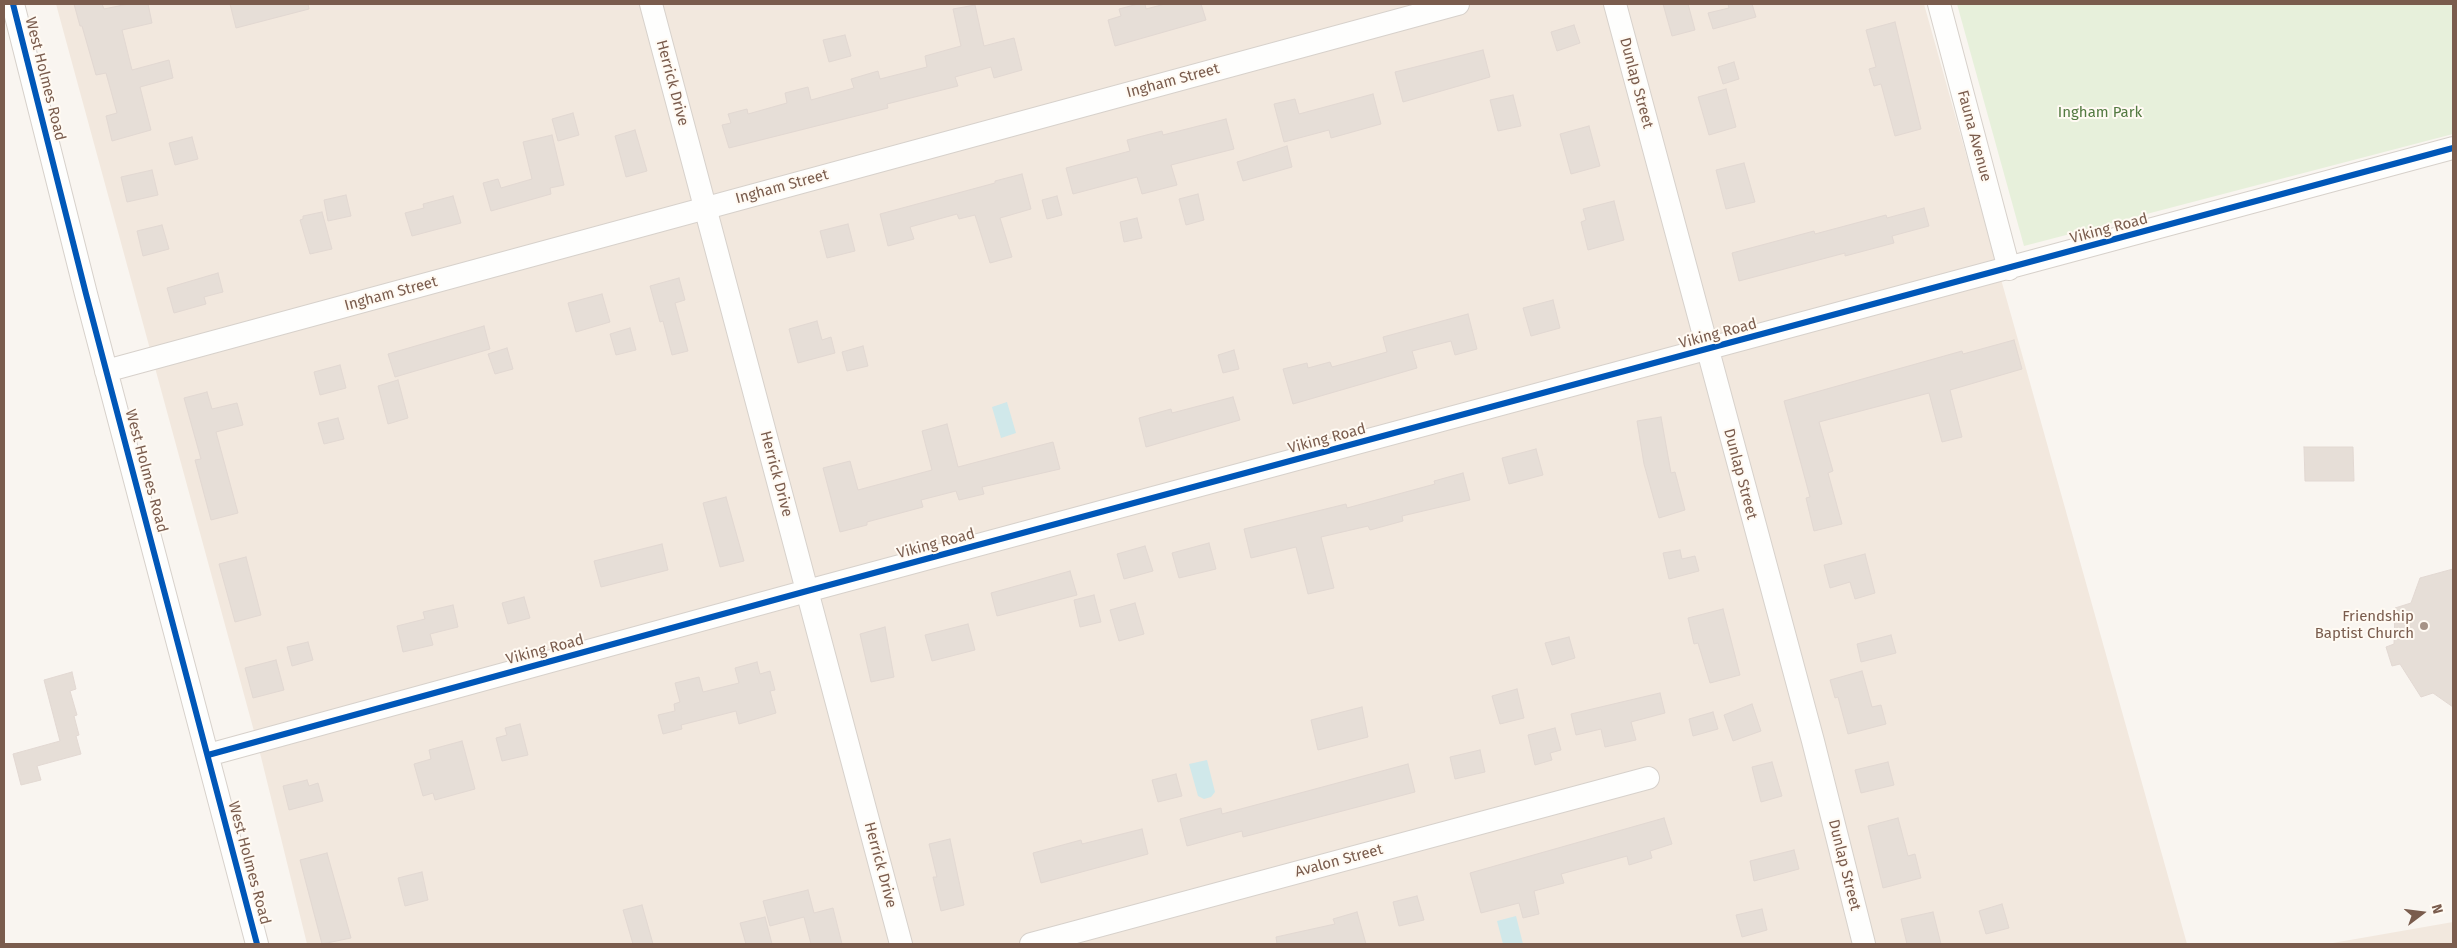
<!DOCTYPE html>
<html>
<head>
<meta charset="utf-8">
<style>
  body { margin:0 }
  #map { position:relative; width:2457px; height:948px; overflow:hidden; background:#f9f5f0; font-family:"Fira Sans",sans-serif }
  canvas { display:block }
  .frame { position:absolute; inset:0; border:5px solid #7a5c4d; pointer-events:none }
  .north { position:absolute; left:2397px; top:888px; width:50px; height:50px; -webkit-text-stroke:4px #fffaf3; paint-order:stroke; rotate:75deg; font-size:14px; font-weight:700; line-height:20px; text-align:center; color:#7a5c4d }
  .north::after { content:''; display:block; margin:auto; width:18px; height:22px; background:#7a5c4d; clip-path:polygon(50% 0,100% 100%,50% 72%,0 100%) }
</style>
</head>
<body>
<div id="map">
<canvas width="2457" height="948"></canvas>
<div class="frame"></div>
<div class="north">N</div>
</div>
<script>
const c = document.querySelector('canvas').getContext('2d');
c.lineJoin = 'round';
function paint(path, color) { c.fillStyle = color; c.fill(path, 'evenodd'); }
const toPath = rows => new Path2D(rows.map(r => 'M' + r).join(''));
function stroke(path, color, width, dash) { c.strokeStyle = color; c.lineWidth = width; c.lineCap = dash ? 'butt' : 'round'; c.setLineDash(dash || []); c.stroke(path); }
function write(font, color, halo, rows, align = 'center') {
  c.font = font + ' "Fira Sans",sans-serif'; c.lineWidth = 4; c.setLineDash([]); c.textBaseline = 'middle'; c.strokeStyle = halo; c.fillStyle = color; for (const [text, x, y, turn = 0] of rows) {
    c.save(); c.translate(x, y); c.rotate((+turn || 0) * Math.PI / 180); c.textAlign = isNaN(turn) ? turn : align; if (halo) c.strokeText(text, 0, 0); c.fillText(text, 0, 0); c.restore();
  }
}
const residential = toPath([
  [56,4,1924,4,2187,944,307,944,261,757],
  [2453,922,2453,944,2327,944]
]);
const green = toPath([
  [1957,4,2453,4,2453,134,2024,246]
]);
const water = toPath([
  [1007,402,1016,433,1001,438,992,407],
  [1207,760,1215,792,1211,797,1204,799,1198,796,1189,764],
  [1516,916,1523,944,1503,944,1497,921]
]);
const building = toPath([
  [74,4,102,4,104,9,128,4,148,4,152,23,122,30,132,70,169,60,173,78,140,87,151,130,112,141,106,116,117,113,106,73,96,75,82,26,80,26,74,4],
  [230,4,308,4,309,9,236,28,230,4],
  [1138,4,1145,4,1146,9,1165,4,1201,4,1206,20,1115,46,1108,20,1121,16,1119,9,1138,4],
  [1663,4,1688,4,1695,30,1672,36,1663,4],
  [1728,4,1752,4,1756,17,1713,29,1708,13,1729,8,1728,4],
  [975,5,984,46,1014,38,1022,70,994,78,991,67,955,77,958,86,887,104,888,108,729,148,722,125,731,123,728,114,747,109,748,114,787,103,785,93,808,87,811,100,854,88,851,79,878,71,880,79,927,67,925,56,961,46,953,9,975,5],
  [1895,22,1921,129,1895,136,1881,84,1874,86,1869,69,1876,67,1866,30,1895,22],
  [1574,25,1580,43,1557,51,1551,32,1574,25],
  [845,35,851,56,829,62,823,40,845,35],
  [1483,50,1490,77,1403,102,1395,72,1483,50],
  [1734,62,1739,79,1723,84,1718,67,1734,62],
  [1726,89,1736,127,1709,135,1698,97,1726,89],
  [1373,94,1381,124,1331,138,1329,130,1284,142,1274,104,1295,99,1299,114,1373,94],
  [1513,95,1521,126,1498,131,1490,100,1513,95],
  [573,113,579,135,558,141,552,119,573,113],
  [1226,119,1234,149,1171,165,1177,185,1142,194,1137,177,1073,194,1066,168,1130,151,1127,140,1162,131,1163,135,1226,119],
  [1589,126,1600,166,1571,174,1560,134,1589,126],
  [635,130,647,171,626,177,615,136,635,130],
  [552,135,564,185,550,188,551,194,491,211,483,183,498,179,501,188,532,179,523,142,552,135],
  [192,137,198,159,175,165,169,143,192,137],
  [1287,146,1292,167,1243,181,1237,162,1287,146],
  [1744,163,1755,202,1726,209,1716,170,1744,163],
  [152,170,158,195,127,202,121,177,152,170],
  [1022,174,1031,209,1000,218,1012,257,990,263,975,215,959,219,957,214,910,227,914,239,888,246,880,214,995,183,995,181,1022,174],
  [1198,194,1204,220,1186,225,1179,199,1198,194],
  [346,195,351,216,328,221,324,200,346,195],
  [453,196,461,223,412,236,405,213,424,208,423,204,453,196],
  [1057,196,1062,215,1047,219,1042,200,1057,196],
  [1614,201,1624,240,1588,250,1581,222,1586,220,1583,209,1614,201],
  [1924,208,1929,226,1892,236,1894,243,1845,256,1845,253,1739,281,1732,253,1814,231,1815,234,1886,215,1887,218,1924,208],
  [322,212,332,249,310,254,300,220,303,219,303,216,322,212],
  [1137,218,1142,238,1124,242,1120,222,1137,218],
  [848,224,855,251,827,258,820,231,848,224],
  [162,225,169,249,143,256,137,231,162,225],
  [218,273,223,292,204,297,206,304,174,313,167,288,218,273],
  [679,278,685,300,675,303,688,351,672,355,663,321,660,322,650,286,679,278],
  [602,294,610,322,576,332,568,303,602,294],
  [1553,300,1560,328,1531,336,1523,308,1553,300],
  [1468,314,1477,349,1455,355,1451,341,1412,351,1417,368,1293,404,1283,369,1307,363,1308,368,1330,362,1332,367,1387,352,1383,337,1468,314],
  [817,321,822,340,831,337,835,353,798,363,789,329,817,321],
  [484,326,490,349,395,377,388,354,484,326],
  [630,328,636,350,616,355,610,334,630,328],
  [2014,340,2022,369,1950,390,1962,437,1942,442,1929,393,1819,422,1833,471,1828,473,1842,524,1814,531,1806,498,1810,497,1784,401,1962,351,1963,354,2014,340],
  [863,346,868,366,847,371,842,352,863,346],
  [507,348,513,369,495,374,488,354,507,348],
  [1234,350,1239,369,1223,373,1218,355,1234,350],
  [340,365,346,388,320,395,314,372,340,365],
  [398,380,408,418,388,424,378,386,398,380],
  [207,392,212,409,237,403,243,425,216,432,238,513,211,520,195,460,201,459,184,398,207,392],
  [1233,397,1240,420,1146,447,1139,418,1171,409,1172,413,1233,397],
  [1661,417,1671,473,1675,472,1685,510,1659,518,1644,464,1637,421,1661,417],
  [338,418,344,439,324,444,318,423,338,418],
  [947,424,958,467,1053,442,1060,469,982,487,984,494,959,500,956,491,921,500,923,507,867,522,867,525,840,532,823,468,850,461,858,490,932,470,922,431,947,424],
  [2304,447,2353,447,2354,481,2305,481,2304,447],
  [1536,449,1543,475,1509,484,1502,458,1536,449],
  [1463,473,1470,500,1402,516,1403,521,1370,530,1368,526,1321,537,1334,588,1308,594,1296,547,1251,558,1244,529,1346,504,1347,508,1435,484,1434,481,1463,473],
  [726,497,744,561,720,567,703,503,726,497],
  [1209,543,1216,569,1179,578,1172,553,1209,543],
  [662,544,668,570,601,587,594,561,662,544],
  [1145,546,1153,571,1124,579,1117,554,1145,546],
  [1680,550,1682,559,1695,556,1699,571,1669,579,1663,553,1680,550],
  [1865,554,1875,593,1855,599,1850,582,1830,588,1824,565,1865,554],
  [246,557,261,615,235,622,219,564,246,557],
  [2453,569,2453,707,2433,693,2421,697,2400,664,2392,666,2386,647,2394,644,2395,608,2411,603,2420,578,2453,569],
  [1070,571,1077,595,997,616,991,593,1070,571],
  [1094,595,1101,622,1080,627,1074,600,1094,595],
  [524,597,530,618,508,624,502,603,524,597],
  [1135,603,1144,634,1119,641,1110,610,1135,603],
  [453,605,458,627,430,634,433,645,403,652,397,626,425,619,423,612,453,605],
  [1723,609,1740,675,1710,683,1698,643,1694,644,1688,618,1723,609],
  [968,624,975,650,932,661,925,635,968,624],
  [885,627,894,677,871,682,860,634,885,627],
  [1891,635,1896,653,1861,662,1857,644,1891,635],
  [1569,637,1575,658,1552,665,1545,643,1569,637],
  [308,642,313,660,292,666,287,647,308,642],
  [276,660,284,690,253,698,245,668,276,660],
  [757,662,760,674,770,671,775,690,770,691,776,713,739,724,736,711,681,725,682,729,663,734,658,715,675,711,674,704,680,702,675,683,699,677,703,692,739,683,735,668,757,662],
  [1862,671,1872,707,1881,705,1886,724,1848,734,1838,697,1835,698,1830,680,1862,671],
  [72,672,76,689,70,691,77,715,74,716,79,735,76,736,81,754,37,766,41,780,21,785,13,754,60,741,44,680,72,672],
  [1517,689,1524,718,1500,724,1492,696,1517,689],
  [1660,693,1665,713,1631,722,1636,740,1605,747,1601,729,1576,735,1571,714,1660,693],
  [1752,704,1761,731,1733,741,1724,715,1752,704],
  [1362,707,1368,737,1318,750,1311,720,1362,707],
  [1713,712,1718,729,1693,736,1689,719,1713,712],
  [520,724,528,755,502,761,496,738,507,735,505,728,520,724],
  [1555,728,1561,750,1550,753,1552,760,1535,765,1528,735,1555,728],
  [462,741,475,789,435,800,433,793,423,796,414,764,431,759,429,750,462,741],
  [1480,750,1485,772,1455,779,1450,757,1480,750],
  [1772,762,1782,796,1761,802,1752,767,1772,762],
  [1888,762,1894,785,1861,793,1855,770,1888,762],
  [1408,764,1415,792,1243,837,1242,831,1187,846,1180,819,1221,808,1222,814,1408,764],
  [1176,774,1182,796,1158,802,1152,780,1176,774],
  [307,780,309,786,318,783,323,801,289,810,283,786,307,780],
  [1664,818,1672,844,1650,851,1652,858,1629,865,1627,856,1561,874,1564,883,1534,891,1539,914,1523,918,1519,903,1481,913,1470,873,1664,818],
  [1898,818,1908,856,1915,854,1921,878,1883,888,1868,826,1898,818],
  [1142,829,1148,854,1041,883,1033,853,1081,840,1082,844,1142,829],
  [950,839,964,905,941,911,933,877,937,877,929,844,950,839],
  [1794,850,1799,869,1754,881,1750,861,1794,850],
  [327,853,351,938,322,944,300,860,327,853],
  [422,872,428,900,405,906,398,878,422,872],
  [808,890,814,913,833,908,842,944,811,944,804,917,770,926,763,901,808,890],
  [1417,896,1424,920,1399,926,1393,902,1417,896],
  [2002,904,2009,928,1986,934,1979,911,2002,904],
  [642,905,653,944,633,944,623,910,642,905],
  [1762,909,1767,930,1742,937,1736,915,1762,909],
  [1357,912,1366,944,1277,944,1276,937,1335,924,1333,919,1357,912],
  [1933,912,1941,944,1907,944,1901,919,1933,912],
  [765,917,772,944,746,944,740,923,765,917]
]);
const minor = toPath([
  [13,4,86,294,257,944],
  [651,4,901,944],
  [1615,4,1813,741,1864,944],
  [1939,4,2009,269],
  [106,371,1458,4],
  [208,755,807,591,2453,148],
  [1031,944,1648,778]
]);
const cycleway = toPath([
  [13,4,86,294,257,944],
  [208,755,807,591,2453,148]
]);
const markers = [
  [2424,626,5,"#a69286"]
];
const streetNames = [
  ["West Holmes Road",45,79,76],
  ["Ingham Street",1173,81,-15],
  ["Herrick Drive",672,83,75],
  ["Dunlap Street",1636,83,75],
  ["Fauna Avenue",1974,136,75],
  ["Ingham Street",782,187,-15],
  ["Viking Road",2109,229,-15],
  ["Ingham Street",391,294,-15],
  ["Viking Road",1718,334,-15],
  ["Viking Road",1327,439,-15],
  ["West Holmes Road",146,471,75],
  ["Herrick Drive",776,474,75],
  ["Dunlap Street",1740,474,75],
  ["Viking Road",936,544,-15],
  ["Viking Road",545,650,-15],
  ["Avalon Street",1339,861,-15],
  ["West Holmes Road",249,863,75],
  ["Herrick Drive",880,865,75],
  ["Dunlap Street",1844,865,76]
];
const parkNames = [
  ["Ingham Park",2100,113]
];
const poiNames = [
  ["Friendship",2414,617],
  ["Baptist Church",2414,634]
];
paint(residential, '#f2e8de');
paint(green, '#e7f0db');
paint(water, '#d0e8ea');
paint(building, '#e6ded7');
stroke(building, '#e2d8d2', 1);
stroke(minor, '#d7d1cb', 24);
stroke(minor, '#fefefd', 22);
stroke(cycleway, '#0057b8', 6);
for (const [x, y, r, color] of markers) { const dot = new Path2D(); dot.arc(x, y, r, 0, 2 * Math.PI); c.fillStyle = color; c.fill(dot); stroke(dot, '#fffaf3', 2); }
write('15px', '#7a5c4d', '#fffaf3', streetNames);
write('15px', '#537a41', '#fffaf3', parkNames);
write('15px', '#7a5c4d', '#fffaf3', poiNames, 'right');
</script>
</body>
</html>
